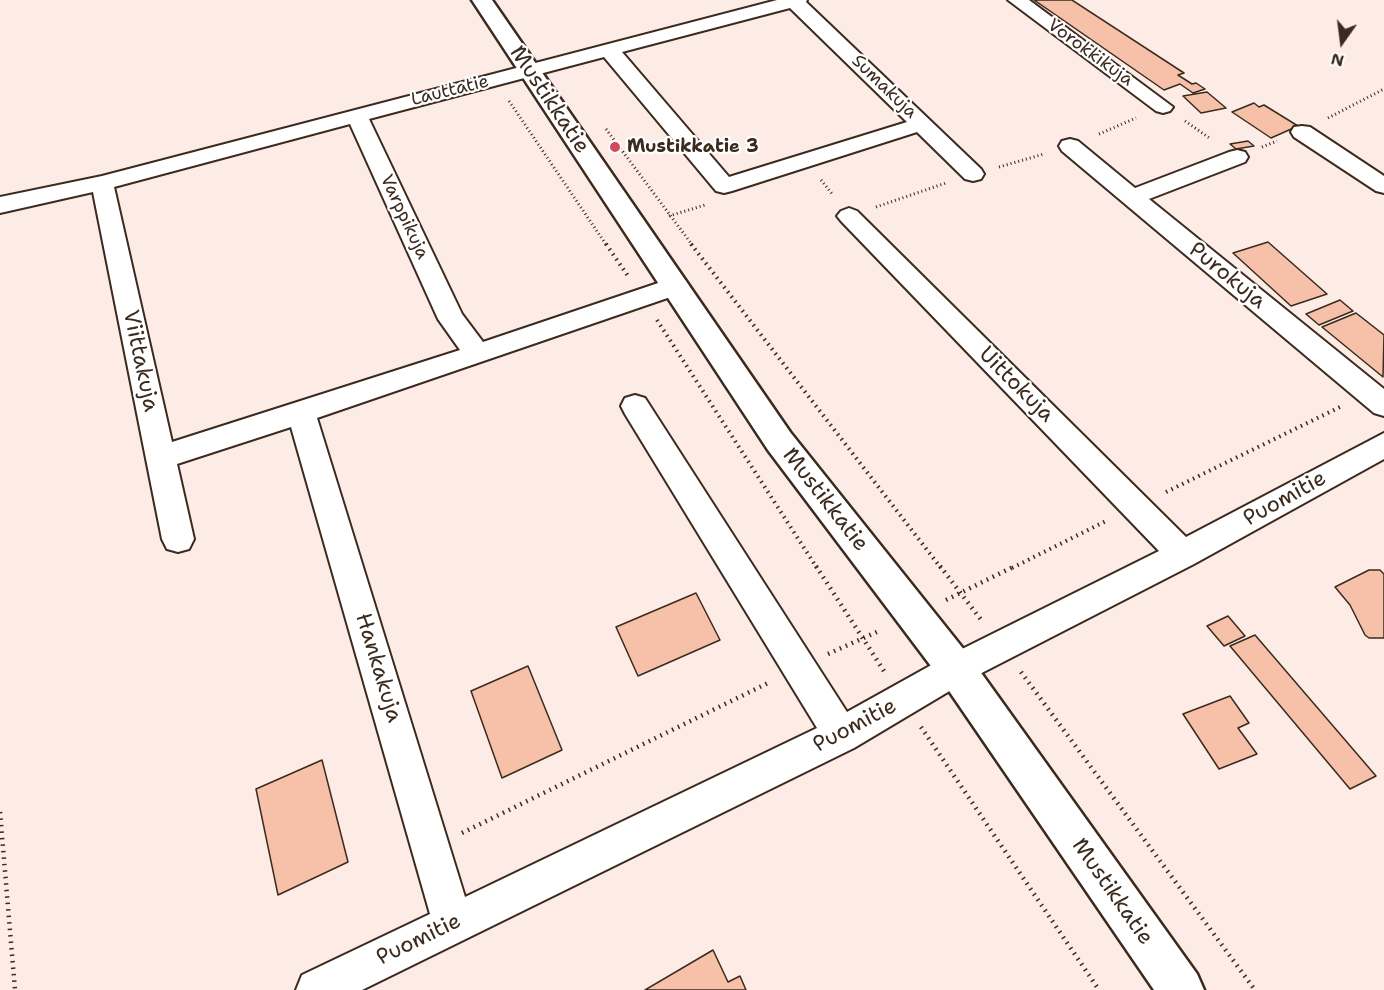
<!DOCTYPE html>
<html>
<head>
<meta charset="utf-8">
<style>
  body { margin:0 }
  #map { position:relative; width:1384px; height:990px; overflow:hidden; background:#fcece5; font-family:"Shantell Sans",sans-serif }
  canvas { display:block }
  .north { position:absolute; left:1312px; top:12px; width:60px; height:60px; -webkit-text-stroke:4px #fff; paint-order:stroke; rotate:194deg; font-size:16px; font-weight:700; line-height:24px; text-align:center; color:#3b2a1e }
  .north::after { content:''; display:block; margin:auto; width:21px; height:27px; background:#3b2a1e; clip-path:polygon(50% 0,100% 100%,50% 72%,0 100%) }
</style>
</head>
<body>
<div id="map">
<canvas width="1384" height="990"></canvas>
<div class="north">N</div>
</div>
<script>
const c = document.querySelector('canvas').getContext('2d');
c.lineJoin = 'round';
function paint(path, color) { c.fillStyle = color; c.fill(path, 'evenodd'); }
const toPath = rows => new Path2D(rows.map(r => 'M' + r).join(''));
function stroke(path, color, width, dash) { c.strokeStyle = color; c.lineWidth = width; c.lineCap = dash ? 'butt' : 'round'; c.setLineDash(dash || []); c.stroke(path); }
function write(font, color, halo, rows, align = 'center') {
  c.font = font + ' "Shantell Sans",sans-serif'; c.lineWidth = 4.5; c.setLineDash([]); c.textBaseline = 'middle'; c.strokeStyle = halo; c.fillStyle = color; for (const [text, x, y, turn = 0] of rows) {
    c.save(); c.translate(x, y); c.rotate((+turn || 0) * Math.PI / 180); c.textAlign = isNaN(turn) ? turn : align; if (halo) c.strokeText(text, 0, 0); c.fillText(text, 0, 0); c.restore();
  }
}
const building = toPath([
  [1034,0,1072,0,1184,73,1178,75,1192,84,1196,83,1205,89,1193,93,1180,84,1164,90,1034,0],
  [1207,92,1226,108,1201,113,1183,96,1207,92],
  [1254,103,1259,107,1264,105,1298,126,1271,138,1232,112,1254,103],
  [1248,141,1254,146,1236,149,1230,144,1248,141],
  [1268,242,1327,294,1291,306,1233,253,1268,242],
  [1340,300,1353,311,1319,325,1306,314,1340,300],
  [1356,313,1384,335,1383,377,1322,327,1356,313],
  [1369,570,1380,570,1384,574,1384,638,1369,638,1365,635,1350,605,1335,587,1369,570],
  [696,593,720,640,638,676,616,627,696,593],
  [1228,616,1245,636,1224,646,1207,626,1228,616],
  [1255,635,1376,776,1350,789,1230,646,1255,635],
  [528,666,562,750,502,778,471,691,528,666],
  [1230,696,1249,723,1238,728,1257,754,1219,769,1183,714,1230,696],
  [322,760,348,862,278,895,256,789,322,760],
  [713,950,728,982,740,976,746,990,645,990,713,950]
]);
const pathFar2 = toPath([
  [509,101,607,246],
  [1328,118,1384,89],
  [1185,121,1211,139],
  [606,129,693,246],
  [1099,134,1136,118],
  [1262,147,1277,141],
  [999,167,1044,154],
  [821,180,833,195],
  [876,207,946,183],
  [669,216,705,205]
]);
const pathFar1 = toPath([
  [606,244,628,276],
  [691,244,941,568],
  [657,320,817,568],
  [1166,492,1340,407],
  [1012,568,1106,521]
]);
const path = toPath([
  [816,566,884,671],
  [940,566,982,621],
  [946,600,1015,566],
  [828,654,881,630],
  [1021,672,1255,990],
  [921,727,1099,990],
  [0,812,15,990],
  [462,833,770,682]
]);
const minor = toPath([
  [777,0,807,0,806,2,981,169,984,174,981,179,973,181,965,179,917,132,732,191,724,193,716,191,604,57,369,119,462,314,483,342,676,277,685,280,689,286,685,292,317,418,465,897,817,728,625,414,621,406,625,398,635,395,645,398,847,712,944,658,1159,551,841,221,837,216,841,211,849,208,857,211,1186,537,1384,433,1384,459,1194,564,968,680,854,748,362,990,296,990,302,975,430,914,291,427,177,464,194,539,189,549,178,552,167,549,162,539,93,192,0,213,0,197,102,176,777,0],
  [790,8,907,122,729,177,622,52,790,8],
  [350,124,438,319,460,350,172,442,114,187,350,124],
  [1008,0,1029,0,1173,107,1170,111,1163,113,1156,111,1008,0],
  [1302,126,1310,127,1384,176,1384,193,1376,191,1294,137,1291,132,1294,127,1302,126],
  [1070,139,1078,141,1135,188,1229,152,1237,150,1245,152,1248,157,1245,162,1149,199,1384,389,1384,416,1374,413,1062,151,1059,146,1062,141,1070,139]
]);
const tertiary = toPath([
  [472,0,492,0,790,432,969,656,1197,974,1204,990,1154,990,943,682,768,450,472,0]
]);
const markers = [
  [615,147,6,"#d1495b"]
];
const farStreetnames = [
  ["Vorokkikuja",1090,53,36],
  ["Sumakuja",884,87,44],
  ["Lauttatie",450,91,-14],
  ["Varppikuja",404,217,65]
];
const farPoinames = [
  ["Mustikkatie 3",627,147]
];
const streetNames = [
  ["Mustikkatie",549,100,56],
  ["Purokuja",1227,276,39],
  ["Viittakuja",140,361,78],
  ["Uittokuja",1016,385,45],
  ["Puomitie",1285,499,-29],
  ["Mustikkatie",825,500,52],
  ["Hankakuja",378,668,73],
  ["Puomitie",855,726,-28],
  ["Mustikkatie",1112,892,55],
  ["Puomitie",419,940,-26]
];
paint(building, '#f6c1a8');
stroke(building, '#3b2a1e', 1.5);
stroke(minor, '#3b2a1e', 4);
stroke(tertiary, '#3b2a1e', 5);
stroke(pathFar2, '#3b2a1e', 3, [1, 3]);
stroke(pathFar1, '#3b2a1e', 4, [1.5, 4.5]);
stroke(path, '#3b2a1e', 4.5, [1.5, 5]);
paint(minor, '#fff');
paint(tertiary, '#fff');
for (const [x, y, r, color] of markers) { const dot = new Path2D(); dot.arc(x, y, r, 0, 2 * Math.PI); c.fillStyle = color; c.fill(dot); stroke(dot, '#fff', 2); }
write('18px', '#3b2a1e', '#fff', farStreetnames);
write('bold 18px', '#3b2a1e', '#fff', farPoinames, 'left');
write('22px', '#3b2a1e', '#fff', streetNames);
</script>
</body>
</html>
